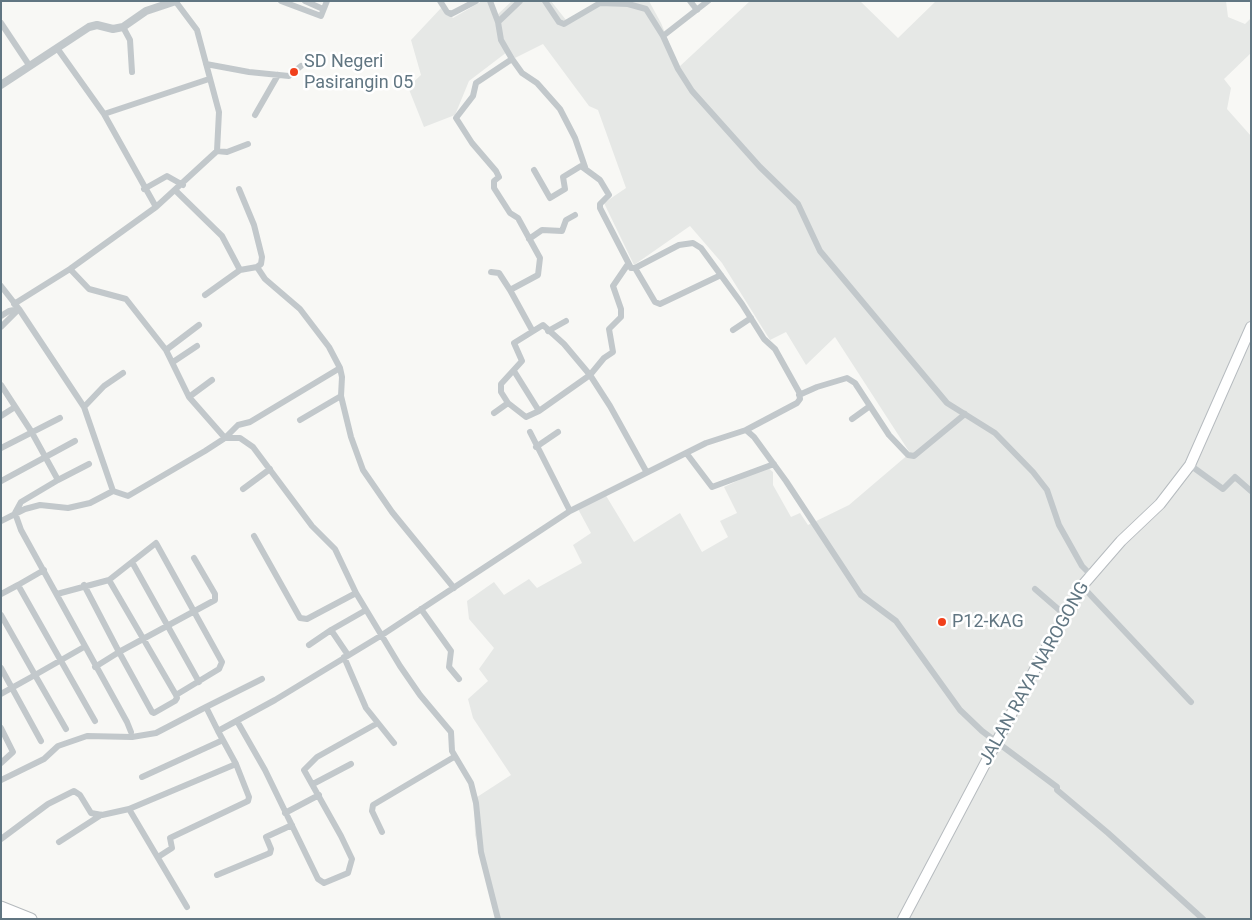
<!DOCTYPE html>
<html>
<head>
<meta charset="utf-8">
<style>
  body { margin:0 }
  #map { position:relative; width:1252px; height:920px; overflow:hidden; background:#f8f8f5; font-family:Roboto,sans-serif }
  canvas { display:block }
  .frame { position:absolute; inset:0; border:2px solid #617682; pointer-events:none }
</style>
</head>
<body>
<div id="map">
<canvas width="1252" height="920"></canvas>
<div class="frame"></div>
</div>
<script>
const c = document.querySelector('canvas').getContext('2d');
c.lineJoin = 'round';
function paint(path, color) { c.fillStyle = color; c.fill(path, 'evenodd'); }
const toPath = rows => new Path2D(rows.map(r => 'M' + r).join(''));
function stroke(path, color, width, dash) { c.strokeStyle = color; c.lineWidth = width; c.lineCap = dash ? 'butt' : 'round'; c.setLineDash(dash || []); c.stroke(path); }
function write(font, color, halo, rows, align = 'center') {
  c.font = font + ' Roboto,sans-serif'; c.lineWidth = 5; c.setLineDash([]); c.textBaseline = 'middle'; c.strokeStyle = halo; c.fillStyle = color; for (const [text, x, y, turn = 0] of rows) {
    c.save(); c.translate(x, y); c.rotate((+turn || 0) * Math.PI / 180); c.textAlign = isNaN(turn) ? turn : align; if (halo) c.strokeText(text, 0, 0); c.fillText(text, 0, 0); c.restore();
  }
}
const built = toPath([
  [482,1,487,1,497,15,512,1,551,1,566,20,599,1,649,1,661,23,679,67,750,1,860,1,898,38,936,1,1226,1,1228,17,1245,24,1251,18,1251,53,1224,79,1231,88,1227,109,1251,136,1251,919,499,919,475,835,474,799,511,775,473,718,468,699,488,681,479,669,494,648,469,619,467,601,494,582,504,595,529,579,537,588,582,563,573,545,591,533,578,509,605,494,634,542,680,513,702,552,728,537,720,521,737,513,724,487,767,467,773,472,773,485,791,517,800,513,808,525,849,505,910,453,835,337,806,365,786,332,770,340,722,263,690,226,634,265,604,203,626,188,598,110,589,106,543,44,515,58,507,52,469,81,455,115,424,127,408,87,421,75,411,40,442,7,453,18]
]);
const minor = toPath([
  [281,1,321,16,327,1],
  [305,1,323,9],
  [440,1,447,12,451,14,476,1],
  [490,1,498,22,501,40,512,59,522,73,537,83,560,109,575,138,585,167],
  [545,1,559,22,564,24,600,3,628,4,646,9,663,36,678,69,692,91,760,167,798,204,820,251,947,403,995,433,1033,472,1047,490,1059,525,1082,566,1090,574],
  [690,1,697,10],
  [498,22,520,1],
  [1,23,29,65],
  [123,27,130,40,132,72],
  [663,36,708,1],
  [57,48,104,114,156,207],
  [512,59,476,83,473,96,456,118,472,143,496,171,499,177,494,181,494,188,510,213,518,218,540,258,538,275,510,290,532,330],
  [206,64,249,72,289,76,301,66],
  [104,114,209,79],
  [255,115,278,75],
  [217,151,227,152,248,144],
  [534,170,550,198,565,189,563,177,581,166,600,180,609,195,600,204,600,208,631,268,635,268,679,245,693,243,701,248,742,304,764,339,775,349,799,392,800,399,797,403,746,430],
  [144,189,167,176,183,185],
  [239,189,254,225,262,257,261,264,257,267],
  [176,191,222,236,240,270,257,267,265,279,300,309,329,347,340,368,342,377,341,396,351,437,363,470,392,512,454,588],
  [529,239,542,230,562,231,566,220,575,215],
  [635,268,655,302,660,304,721,275],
  [70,269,89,289,126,299,166,350,189,397,225,438,238,425,250,422,340,368],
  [491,272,499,273,510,290],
  [1,286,19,309,1,327],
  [205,295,240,270],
  [14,304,70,269,156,207,217,151,219,112,197,30,176,2],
  [1,316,9,311,19,309,84,407,113,491],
  [733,330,751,318],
  [548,331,566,321],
  [166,350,199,325],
  [173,362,197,346],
  [514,371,539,411,590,375,604,358,613,352,609,329,621,317,621,309,613,286,628,264],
  [1,385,31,431,58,480,21,502,15,513,21,530,127,722,131,732],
  [799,395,817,387,847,378,855,383,889,435,908,455,914,456,965,414],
  [189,397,212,380],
  [508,403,526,417,539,411],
  [84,407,104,386,123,373],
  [494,413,508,403,501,392,501,384,522,361,514,343,543,325,564,344,590,375,610,406,646,471],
  [1,416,15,407],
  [852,419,870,406],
  [300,420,341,396],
  [530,432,570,511],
  [536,447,558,432],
  [1,448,60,418],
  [687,454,712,487,774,464],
  [1190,465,1223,489,1235,477,1251,491],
  [58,480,89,464],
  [1,481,75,441],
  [243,489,270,469],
  [1,521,25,509,40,505,68,508,90,503,113,491,128,496,205,451,225,438,240,438,253,447,312,526,335,549,356,593,400,666,420,695,451,732,452,751,471,783,476,803,481,852,498,919],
  [254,536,300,618,307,619,356,593],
  [132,562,199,682],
  [44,570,18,585,95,721],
  [109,580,176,695],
  [84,585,119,652,215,600,215,594,194,558],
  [1082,586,1191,702],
  [1035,589,1065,615],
  [1,594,18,585],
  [57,594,109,580,156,543,222,662,219,669,176,695,177,698,175,701,154,713,152,712,119,652,95,667],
  [421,609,451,651,449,667,459,679],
  [1,615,35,675,84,647],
  [331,630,366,610],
  [309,645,331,630,348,655],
  [344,657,366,708,394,743],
  [1,668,41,741],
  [1,694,35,675,66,729],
  [206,707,262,679],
  [237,721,265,770,318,879,324,883,348,873,352,859,341,836,304,770,317,757,376,724],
  [1,728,13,752,1,763],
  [142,777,223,740],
  [1,780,44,759,58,746,87,736,132,737,156,733,206,707,218,731],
  [313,784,351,764],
  [129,809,187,907],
  [285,813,319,795],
  [382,832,372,811,373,805,454,757],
  [1,839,48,804,74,791,80,795,91,813,102,815,129,809,236,764],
  [59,842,101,815],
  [158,857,172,848,170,838,248,801,249,797,236,764,218,731,275,700,382,635,570,511,706,443,746,430,754,437,786,481,861,595,896,621,960,710,982,731,1057,787,1057,790,1108,833,1203,919],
  [217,875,270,853,271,849,266,837,292,825]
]);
const tertiary = toPath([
  [1,85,89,27,97,25,113,29,123,27,146,11,176,1]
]);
const primary = toPath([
  [903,919,1042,656,1082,586,1121,541,1160,504,1190,465,1251,327]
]);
const motorway = toPath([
  [1,907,31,919],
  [1,916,10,919]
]);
const markers = [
  [294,72,5,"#f1401c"],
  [942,622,5,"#f1401c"]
];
const poiNames = [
  ["SD Negeri",304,62],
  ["Pasirangin 05",304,83],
  ["P12-KAG",952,622]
];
const streetNames = [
  ["JALAN RAYA NAROGONG",1035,674,-61]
];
paint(built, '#e6e8e6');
stroke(primary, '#b6bbbf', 12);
stroke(motorway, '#b5babd', 13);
stroke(minor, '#c2c8cb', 6);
stroke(tertiary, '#c2c8cb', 8);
stroke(primary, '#fff', 10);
stroke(motorway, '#fff', 11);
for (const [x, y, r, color] of markers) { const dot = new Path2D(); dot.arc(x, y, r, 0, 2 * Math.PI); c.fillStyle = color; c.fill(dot); stroke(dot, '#fff', 2); }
write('18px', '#617682', '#fff', poiNames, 'left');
write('18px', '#617682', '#fff', streetNames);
</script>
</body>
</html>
